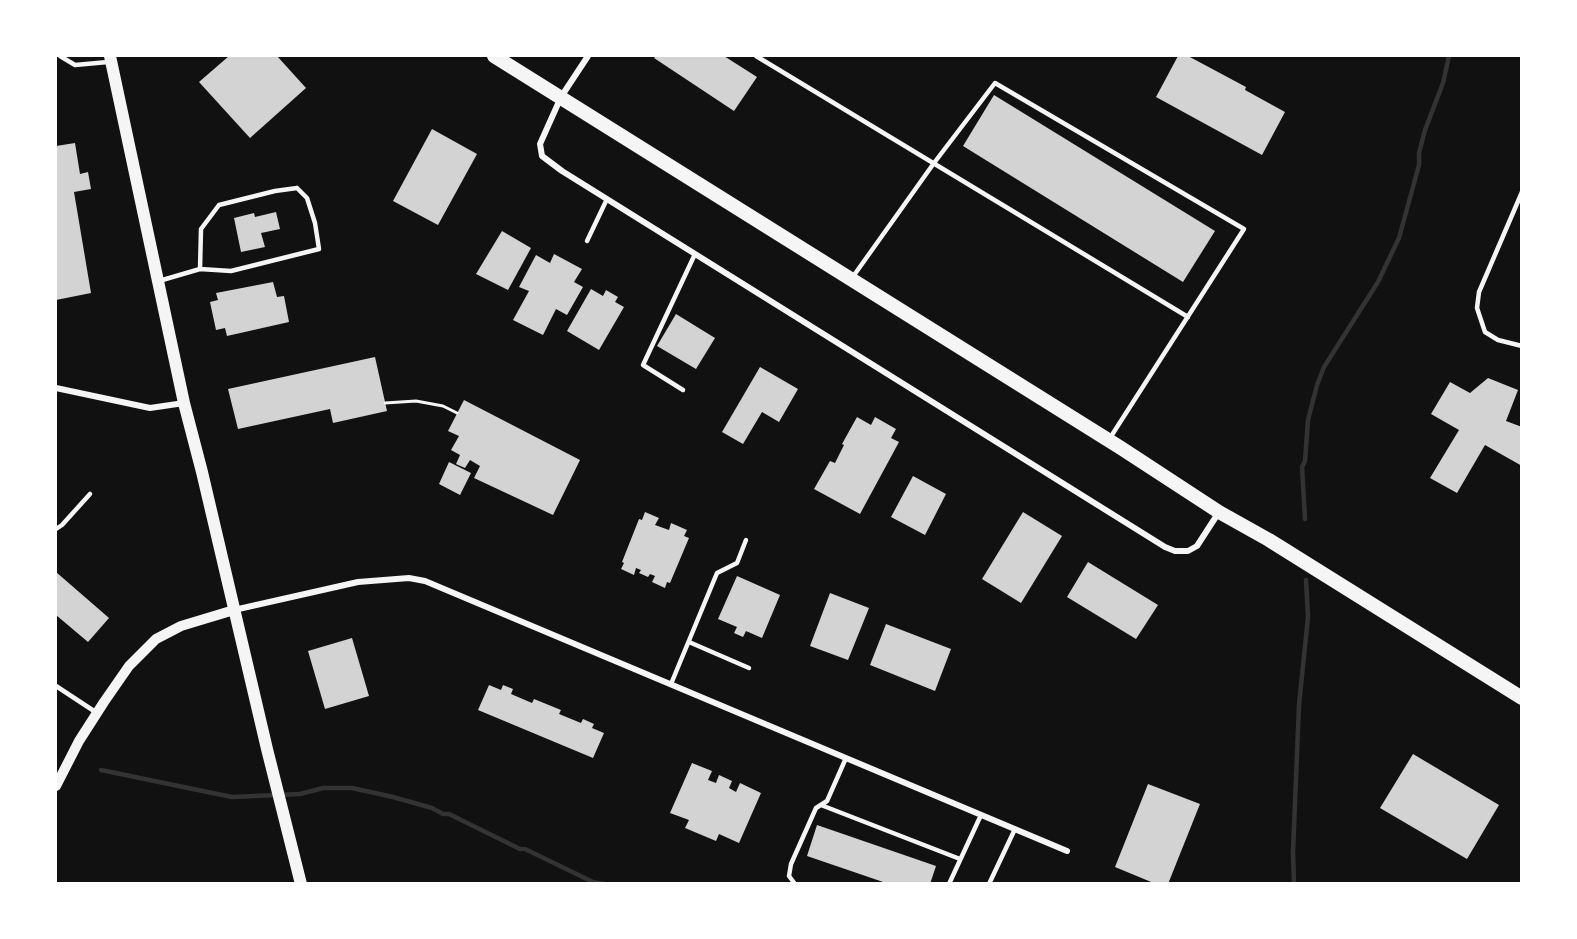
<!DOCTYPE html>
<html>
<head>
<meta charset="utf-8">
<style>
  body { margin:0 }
  #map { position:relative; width:1577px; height:939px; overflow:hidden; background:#111; font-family:Jost,sans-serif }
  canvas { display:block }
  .frame { position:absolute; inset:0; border:57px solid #fff; pointer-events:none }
</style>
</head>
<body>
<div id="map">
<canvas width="1577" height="939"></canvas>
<div class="frame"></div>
</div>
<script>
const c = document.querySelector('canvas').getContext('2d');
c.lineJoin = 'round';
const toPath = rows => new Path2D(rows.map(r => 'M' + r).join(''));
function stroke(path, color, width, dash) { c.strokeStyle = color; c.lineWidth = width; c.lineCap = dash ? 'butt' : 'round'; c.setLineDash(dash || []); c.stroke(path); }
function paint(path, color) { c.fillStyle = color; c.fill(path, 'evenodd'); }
const stream = toPath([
  [1305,519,1302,467,1305,461,1308,420,1317,385,1324,367,1378,282,1399,238,1419,165,1419,153,1425,130,1443,83,1449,56],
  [101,770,232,797,300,794,323,788,352,788,393,797,432,808,443,814,449,814,520,849,525,849,593,882,604,884],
  [1294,884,1293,852,1299,705,1308,617,1306,580]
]);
const building = toPath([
  [229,56,277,56,306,88,250,138,199,82],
  [656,56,724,56,757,77,734,111,654,58],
  [1178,56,1188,56,1246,87,1245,90,1285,112,1262,155,1156,97],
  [994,95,1215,231,1183,282,963,146],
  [432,129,477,154,438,225,393,201],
  [75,143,80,174,88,172,91,189,74,192,91,293,56,300,56,146],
  [276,212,280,229,261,233,265,247,241,252,234,218,254,213,255,217],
  [502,231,531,248,508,290,476,274],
  [554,254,582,269,574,282,583,287,567,315,556,309,543,335,513,320,529,291,519,287,536,255,550,263],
  [273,282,277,297,284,296,289,322,227,336,225,328,216,330,210,302,218,300,216,293],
  [591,289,603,296,606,290,618,297,615,302,624,307,599,350,567,331],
  [676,314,715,338,696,369,657,346],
  [375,357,387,411,333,423,330,409,238,429,228,389],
  [760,367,798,389,779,422,762,412,743,444,722,432],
  [1488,378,1518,390,1506,421,1522,427,1522,466,1485,445,1457,493,1430,478,1459,430,1431,414,1450,382,1470,393],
  [464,400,580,460,553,515,474,478,480,466,470,460,465,468,456,464,460,455,451,450,459,436,448,431],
  [857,417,871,425,875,417,896,429,891,438,899,442,860,514,814,489,830,461,835,463,844,445,842,444],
  [449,462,471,473,460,495,439,484],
  [913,476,946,494,925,535,891,517],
  [645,512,659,518,655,525,669,530,671,523,687,530,684,536,689,538,670,583,667,582,665,588,652,582,655,576,650,574,648,577,639,573,641,570,636,568,634,575,621,569,624,563,622,562,639,519,642,520],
  [1023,512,1062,536,1021,603,982,579],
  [1088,562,1158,605,1136,639,1067,597],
  [56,572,109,618,88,642,56,615],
  [737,576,780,595,762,638,746,631,743,637,734,633,737,627,718,619],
  [830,593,869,608,848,660,810,646],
  [886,624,951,649,935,691,870,665],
  [352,638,369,696,325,709,308,651],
  [489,685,501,690,503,685,513,689,511,694,532,703,534,699,561,710,559,714,581,723,583,719,594,724,592,728,604,733,593,758,478,710],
  [1413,754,1499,805,1467,859,1380,808],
  [692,763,712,771,708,780,716,783,719,775,732,781,729,788,736,792,740,783,761,793,739,843,719,834,716,841,685,828,689,820,670,813],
  [1148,784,1200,804,1168,884,1156,884,1115,867],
  [817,825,936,866,930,884,889,884,807,856]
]);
const path = toPath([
  [385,403,416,401,443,406,457,413]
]);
const service = toPath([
  [60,56,75,65,108,62],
  [756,56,1188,317],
  [297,188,307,198,315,223,319,249,231,271,200,269,201,229,219,205,275,191,297,188],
  [1522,192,1479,292,1477,308,1485,332,1498,340,1522,346],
  [587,241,607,199],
  [852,278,934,163,995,83,1244,229,1110,438],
  [159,281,200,269],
  [683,390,643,365,695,254],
  [56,529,62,525,90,494],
  [689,642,749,668],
  [671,684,717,573,737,563,746,540],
  [56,686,97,713],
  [821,805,960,859],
  [795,884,789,876,791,864,816,808,827,801,846,758],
  [949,884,981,815],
  [989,884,1015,829]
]);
const minor = toPath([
  [588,56,561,97,540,144,542,156,562,171,1165,547,1175,551,1188,551,1197,546,1219,512],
  [56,388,150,408,184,403],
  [234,610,358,582,409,578,425,581,1067,851]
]);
const tertiary = toPath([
  [56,786,79,741,104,702,129,666,156,639,181,626,234,610]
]);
const secondary = toPath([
  [110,56,184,403,202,472,267,749,301,884]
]);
const primary = toPath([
  [494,56,1121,448,1219,512,1269,540,1522,698]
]);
stroke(stream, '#333', 4.5);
paint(building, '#d3d3d3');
stroke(path, '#f5f5f5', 3);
stroke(service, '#f5f5f5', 4.5);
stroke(minor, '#f5f5f5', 6);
stroke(tertiary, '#f5f5f5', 10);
stroke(secondary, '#f5f5f5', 12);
stroke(primary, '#f5f5f5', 14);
</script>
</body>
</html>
